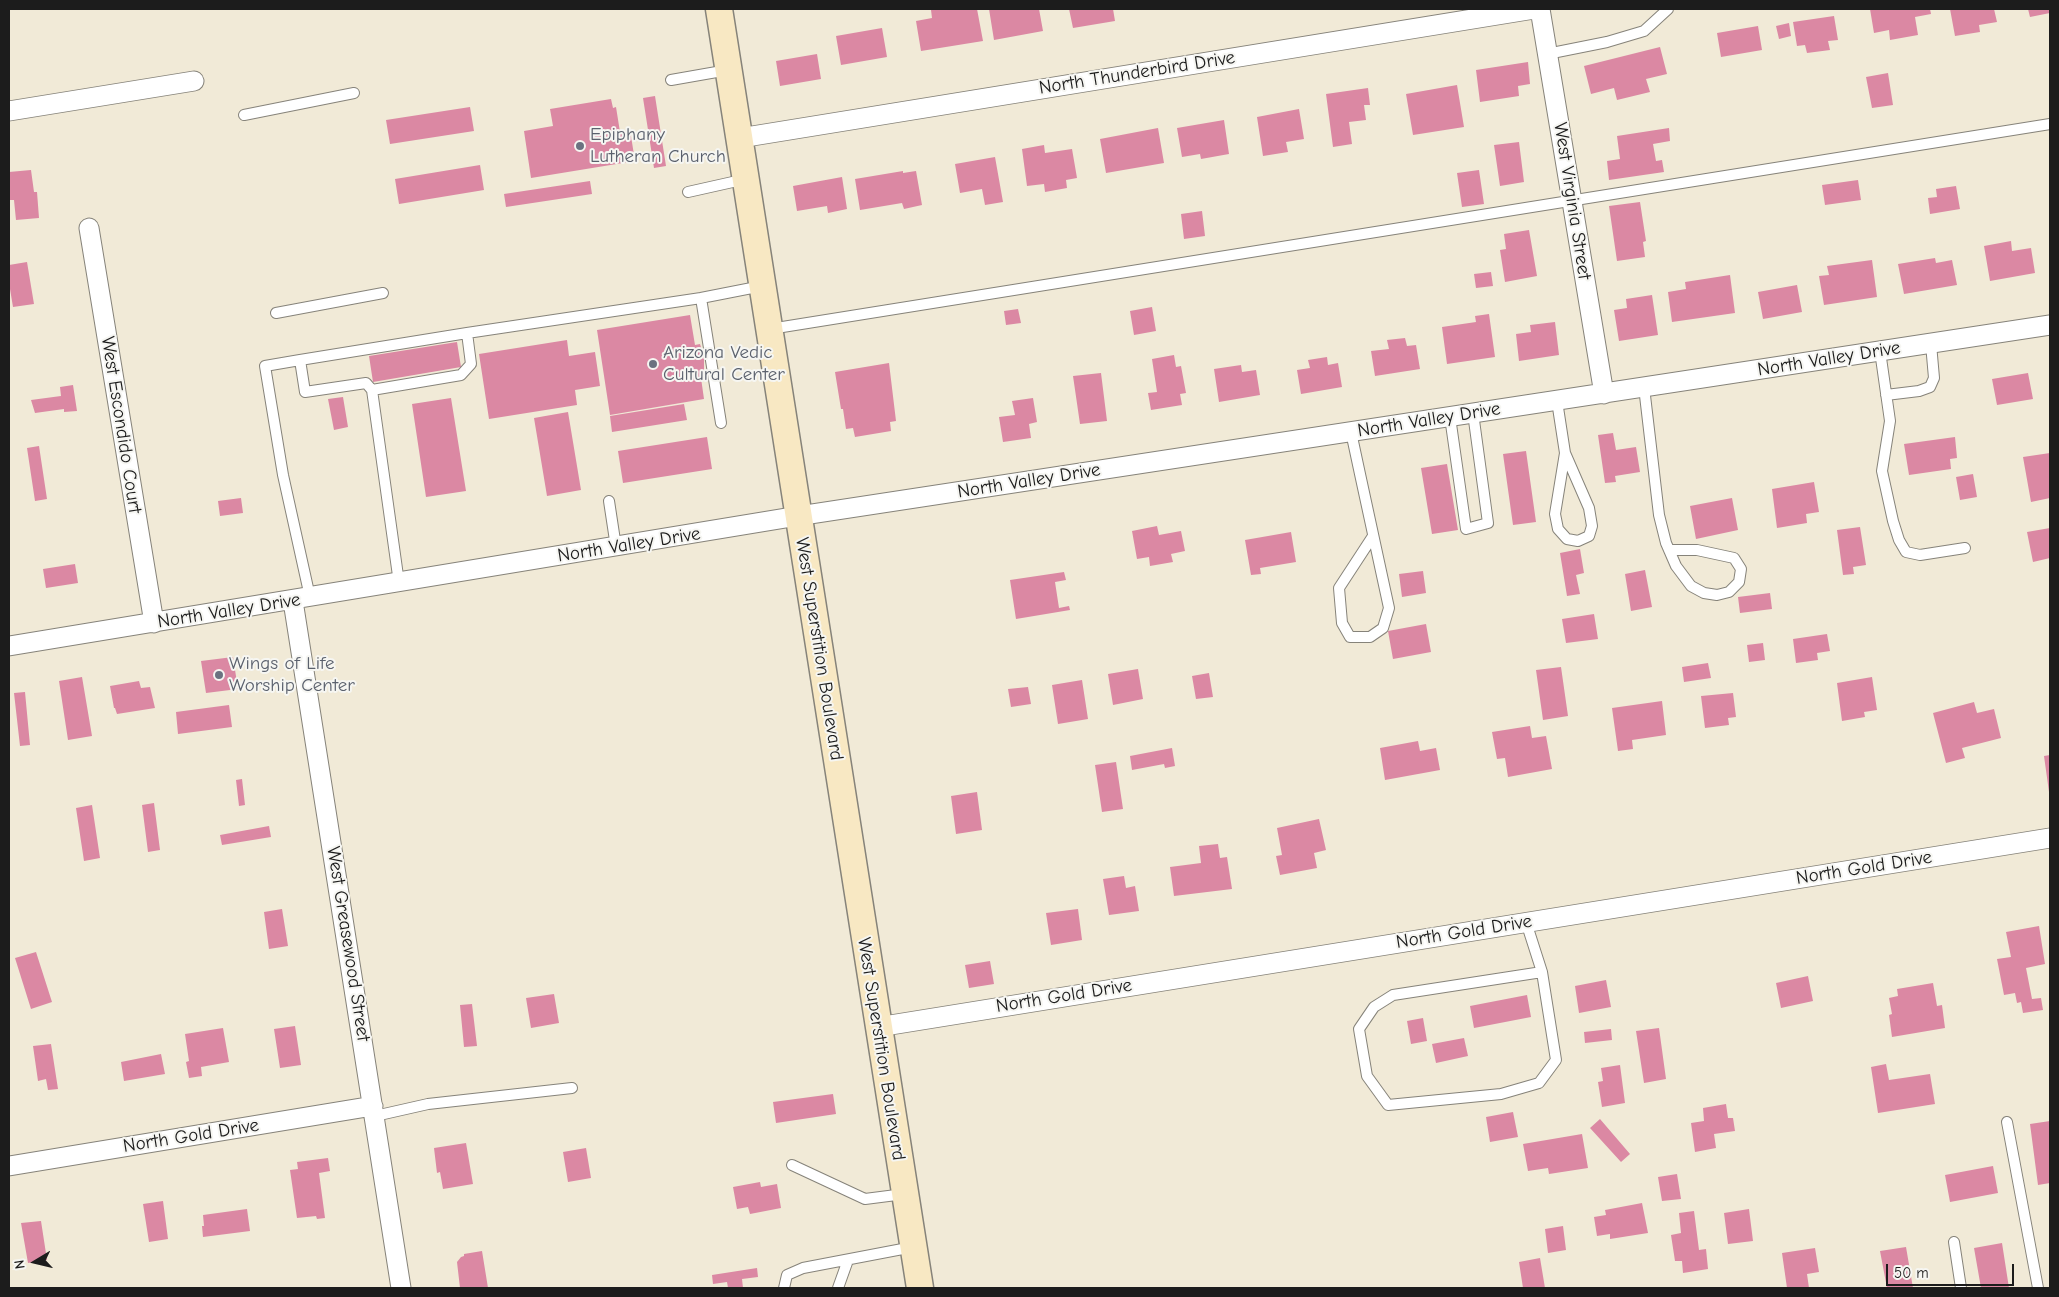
<!DOCTYPE html>
<html>
<head>
<meta charset="utf-8">
<style>
  body { margin:0 }
  #map { position:relative; width:2059px; height:1297px; overflow:hidden; background:#f1ead7; font-family:"Comic Neue",sans-serif }
  canvas { display:block }
  .frame { position:absolute; inset:0; border:10px solid #1c1c1c; pointer-events:none }
  .north { position:absolute; left:10px; top:1237px; width:50px; height:50px; -webkit-text-stroke:4px #f6f6f2; paint-order:stroke; rotate:261deg; font-size:14px; font-weight:700; line-height:20px; text-align:center; color:#1c1c1c }
  .north::after { content:''; display:block; margin:auto; width:18px; height:22px; background:#1c1c1c; clip-path:polygon(50% 0,100% 100%,50% 72%,0 100%) }
  .scale { position:absolute; left:1886px; top:1264px; width:128px; height:22px; box-sizing:border-box; border:2px solid #1c1c1c; border-top:0; padding-left:6px; font-size:15px; line-height:18px; white-space:nowrap; color:#1c1c1c; -webkit-text-stroke:4px #f6f6f2; paint-order:stroke }
</style>
</head>
<body>
<div id="map">
<canvas width="2059" height="1297"></canvas>
<div class="frame"></div>
<div class="north">N</div>
<div class="scale">50 m</div>
</div>
<script>
const c = document.querySelector('canvas').getContext('2d');
c.lineJoin = 'round';
function paint(path, color) { c.fillStyle = color; c.fill(path, 'evenodd'); }
const toPath = rows => new Path2D(rows.map(r => 'M' + r).join(''));
function stroke(path, color, width, dash) { c.strokeStyle = color; c.lineWidth = width; c.lineCap = dash ? 'butt' : 'round'; c.setLineDash(dash || []); c.stroke(path); }
function write(font, color, halo, rows, align = 'center') {
  c.font = font + ' "Comic Neue",sans-serif'; c.lineWidth = 4; c.setLineDash([]); c.textBaseline = 'middle'; c.strokeStyle = halo; c.fillStyle = color; for (const [text, x, y, turn = 0] of rows) {
    c.save(); c.translate(x, y); c.rotate((+turn || 0) * Math.PI / 180); c.textAlign = isNaN(turn) ? turn : align; if (halo) c.strokeText(text, 0, 0); c.fillText(text, 0, 0); c.restore();
  }
}
const building = toPath([
  [940,9,977,9,983,41,921,51,916,21,932,18,931,10],
  [989,9,1039,9,1043,31,994,40],
  [1069,9,1113,9,1115,21,1073,28],
  [1870,9,1930,9,1931,14,1915,17,1918,35,1890,40,1889,30,1874,33],
  [1950,9,1994,9,1997,22,1979,25,1980,32,1955,36],
  [2028,9,2050,9,2050,13,2030,17],
  [1834,16,1838,40,1828,41,1830,50,1807,53,1805,45,1797,46,1793,22],
  [1789,23,1791,36,1779,39,1776,26],
  [1758,26,1762,50,1721,57,1717,33],
  [882,28,887,57,841,65,836,36],
  [1660,47,1667,74,1646,79,1650,92,1617,100,1614,88,1591,94,1584,66],
  [817,54,821,79,780,86,776,61],
  [1528,62,1530,84,1518,86,1519,96,1480,102,1476,70],
  [1888,73,1893,105,1872,108,1866,77],
  [1457,85,1464,127,1413,135,1406,94],
  [1368,88,1370,105,1364,105,1366,120,1349,122,1352,144,1333,147,1326,94],
  [655,96,666,166,654,168,643,98],
  [611,99,613,108,616,107,620,132,630,130,635,161,531,178,524,131,553,126,550,109],
  [470,107,474,131,390,144,386,120],
  [1299,109,1304,139,1286,142,1288,152,1263,156,1257,117],
  [1224,120,1229,154,1201,159,1200,154,1182,157,1177,128],
  [1158,128,1164,163,1106,173,1100,139],
  [1669,128,1670,141,1653,144,1656,161,1662,160,1664,172,1609,180,1607,161,1620,159,1617,136],
  [1519,142,1524,182,1500,186,1494,145],
  [1044,145,1045,153,1072,149,1077,178,1066,180,1067,188,1045,192,1044,184,1027,186,1022,149],
  [995,157,1003,202,985,205,982,189,960,193,955,164],
  [480,165,484,190,399,204,395,179],
  [31,170,34,192,37,192,39,218,16,220,14,200,9,200,9,172],
  [1479,170,1484,204,1462,207,1457,173],
  [903,171,903,173,916,171,922,205,904,209,902,203,860,210,855,179],
  [842,177,847,209,828,213,827,206,797,211,793,186],
  [1858,180,1861,200,1825,205,1822,185],
  [590,181,592,194,506,207,504,194],
  [1956,186,1960,209,1930,214,1928,198,1937,197,1936,189],
  [1640,202,1646,241,1643,242,1645,257,1617,261,1609,206],
  [1202,211,1205,236,1184,239,1181,214],
  [1529,230,1537,276,1505,282,1500,250,1506,249,1504,234],
  [2011,241,2012,251,2031,248,2035,273,1990,281,1984,246],
  [1935,258,1936,263,1952,260,1957,285,1904,294,1898,264],
  [1872,260,1877,297,1824,305,1819,276,1829,275,1827,266],
  [27,262,34,304,13,307,9,283,9,265],
  [1491,272,1493,286,1476,288,1474,274],
  [1730,275,1735,313,1672,322,1668,292,1686,289,1685,282],
  [1797,285,1802,312,1763,319,1758,292],
  [1652,295,1658,335,1619,341,1614,310,1627,308,1626,299],
  [1152,307,1156,331,1134,335,1130,311],
  [1018,309,1021,323,1006,325,1004,311],
  [1489,314,1495,357,1447,364,1442,327,1476,322,1475,316],
  [690,315,695,345,700,344,704,357,704,371,700,371,704,399,610,415,597,330],
  [1555,322,1559,355,1519,361,1516,334,1531,332,1530,325],
  [1405,338,1407,346,1416,345,1420,369,1375,376,1371,351,1389,349,1387,340],
  [567,340,569,356,595,352,600,386,575,390,577,405,489,419,479,354],
  [457,342,461,367,373,382,369,356],
  [1174,355,1176,367,1181,366,1186,393,1180,394,1182,405,1151,410,1148,393,1157,392,1152,359],
  [1327,357,1328,365,1338,363,1342,387,1301,394,1297,370,1310,368,1308,360],
  [889,363,896,421,890,422,891,431,855,437,853,428,846,429,843,409,841,409,835,372],
  [1241,365,1242,372,1256,370,1260,395,1219,402,1214,369],
  [1101,373,1107,421,1080,424,1073,376],
  [2028,373,2033,399,1997,405,1992,379],
  [73,385,77,411,64,412,64,409,35,413,31,400,61,396,60,387],
  [343,397,348,427,334,430,328,399],
  [451,398,466,491,426,497,412,404],
  [1033,398,1037,422,1029,424,1031,438,1003,442,999,417,1015,415,1012,401],
  [684,404,687,420,612,432,610,416],
  [568,412,581,490,547,496,534,418],
  [1613,433,1616,450,1636,447,1640,472,1615,476,1616,482,1605,483,1598,435],
  [707,437,712,469,623,483,618,451],
  [1955,437,1957,458,1950,459,1951,469,1909,475,1904,444],
  [39,446,47,499,35,501,27,448],
  [1526,451,1536,522,1513,525,1503,454],
  [2050,453,2050,498,2031,502,2023,457],
  [1447,464,1458,530,1432,534,1421,468],
  [1973,474,1977,497,1960,500,1956,477],
  [1814,482,1819,512,1806,514,1807,523,1777,528,1772,489],
  [241,498,243,513,220,516,218,501],
  [1732,498,1738,530,1696,539,1690,506],
  [1157,526,1159,535,1181,531,1185,551,1171,554,1173,562,1150,566,1149,557,1137,559,1132,531],
  [1860,527,1866,565,1853,567,1854,574,1843,575,1837,530],
  [2050,528,2050,558,2033,562,2027,532],
  [1291,532,1296,562,1260,568,1261,574,1251,575,1245,540],
  [1580,549,1584,573,1576,575,1580,594,1567,596,1560,553],
  [75,564,78,583,46,588,43,569],
  [1645,570,1652,607,1631,611,1625,574],
  [1423,571,1426,593,1402,597,1399,574],
  [1064,572,1066,580,1055,582,1059,608,1069,606,1070,610,1016,619,1010,580],
  [1770,593,1772,609,1740,613,1738,597],
  [1594,614,1598,639,1566,643,1562,619],
  [1426,624,1431,652,1393,659,1388,631],
  [1827,634,1830,651,1817,653,1818,660,1796,663,1793,639],
  [1763,643,1765,660,1749,662,1747,645],
  [233,657,238,689,206,693,201,661],
  [1708,663,1711,678,1684,682,1682,667],
  [1561,667,1568,716,1543,720,1536,670],
  [1138,669,1143,699,1113,705,1108,674],
  [1209,673,1213,697,1196,699,1192,676],
  [82,677,92,736,68,740,59,681],
  [1872,677,1877,710,1864,712,1865,717,1842,721,1837,683],
  [1082,680,1088,719,1058,724,1052,685],
  [139,681,141,688,150,687,155,708,117,714,115,708,114,708,110,686],
  [1028,687,1031,704,1011,707,1008,689],
  [25,692,30,745,20,746,14,693],
  [1733,693,1736,717,1728,718,1729,725,1705,728,1701,696],
  [1662,701,1666,735,1632,740,1633,749,1618,751,1612,708],
  [1974,702,1977,713,1994,709,2001,738,1962,748,1965,758,1946,763,1933,713],
  [229,705,232,727,178,734,176,712],
  [1530,726,1532,738,1546,736,1552,769,1508,777,1505,758,1497,759,1492,732],
  [1418,741,1420,751,1436,748,1440,770,1385,780,1380,748],
  [1172,748,1175,766,1165,768,1164,764,1132,770,1130,756],
  [2050,755,2050,792,2049,792,2044,756],
  [1116,762,1123,809,1102,812,1095,765],
  [242,779,245,805,239,806,236,780],
  [977,792,982,830,956,834,951,796],
  [154,803,160,850,148,852,142,805],
  [92,805,100,858,84,861,76,808],
  [1319,819,1326,850,1314,853,1317,868,1280,875,1276,856,1282,855,1277,828],
  [269,826,271,837,222,845,220,835],
  [1218,844,1220,858,1227,857,1232,889,1174,896,1170,867,1201,863,1199,846],
  [1124,876,1126,888,1135,886,1139,911,1109,915,1103,879],
  [282,909,288,946,269,949,264,912],
  [1078,909,1082,940,1051,945,1046,913],
  [2039,926,2045,964,2026,968,2032,999,2041,998,2043,1010,2023,1013,2021,1002,2017,1003,2015,993,2004,995,1997,959,2011,957,2006,932],
  [36,952,52,1002,31,1009,15,958],
  [990,961,994,984,969,988,965,965],
  [1808,976,1813,1001,1781,1008,1776,983],
  [1606,980,1611,1007,1579,1013,1575,986],
  [1933,983,1937,1006,1942,1005,1945,1028,1892,1037,1889,1015,1892,1014,1889,998,1898,996,1897,989],
  [554,994,559,1023,531,1028,526,998],
  [1527,995,1531,1017,1474,1028,1470,1006],
  [472,1004,477,1046,464,1047,460,1005],
  [1423,1018,1427,1041,1411,1044,1407,1021],
  [295,1026,301,1065,280,1068,274,1029],
  [223,1028,229,1062,201,1067,202,1076,189,1078,186,1062,189,1061,185,1034],
  [1659,1028,1666,1079,1644,1083,1636,1031],
  [1611,1029,1612,1040,1585,1043,1584,1032],
  [1464,1038,1468,1056,1436,1063,1432,1044],
  [51,1044,58,1089,48,1090,46,1079,38,1081,33,1046],
  [161,1054,165,1074,124,1081,121,1062],
  [1886,1064,1889,1080,1930,1074,1935,1104,1878,1113,1871,1067],
  [1620,1065,1625,1103,1602,1107,1598,1082,1603,1081,1601,1068],
  [833,1094,836,1114,776,1123,773,1102],
  [1726,1104,1728,1118,1733,1118,1735,1131,1714,1134,1716,1148,1695,1152,1691,1123,1704,1121,1703,1108],
  [1513,1112,1518,1137,1490,1142,1486,1117],
  [1600,1119,1630,1154,1621,1162,1590,1128],
  [2050,1121,2050,1183,2038,1185,2030,1124],
  [1582,1134,1588,1168,1549,1174,1548,1168,1528,1171,1523,1144],
  [466,1143,473,1184,443,1189,440,1172,437,1173,434,1148],
  [586,1148,591,1178,568,1182,563,1152],
  [328,1158,330,1171,319,1173,325,1218,317,1219,316,1216,297,1218,290,1170,298,1169,297,1162],
  [1993,1166,1998,1193,1950,1202,1945,1175],
  [1677,1174,1681,1199,1662,1201,1658,1177],
  [760,1182,761,1187,777,1184,781,1208,750,1214,748,1207,737,1209,733,1187],
  [163,1201,168,1239,149,1242,143,1204],
  [1642,1203,1648,1233,1610,1239,1610,1234,1597,1236,1594,1217,1606,1215,1605,1210],
  [247,1209,250,1231,203,1237,202,1226,204,1226,203,1215],
  [1749,1209,1753,1241,1728,1244,1724,1213],
  [1694,1211,1699,1250,1706,1249,1708,1269,1683,1273,1682,1261,1675,1261,1671,1235,1681,1233,1679,1213],
  [41,1221,47,1260,28,1263,21,1223],
  [1563,1226,1566,1250,1548,1253,1545,1229],
  [2002,1243,2009,1288,1981,1288,1974,1248],
  [1906,1247,1913,1288,1887,1288,1880,1251],
  [1815,1248,1819,1272,1807,1274,1809,1288,1787,1288,1782,1253],
  [482,1251,488,1288,460,1288,457,1262,461,1257,464,1256,464,1254],
  [1540,1258,1545,1288,1523,1288,1519,1262],
  [757,1268,758,1277,742,1279,743,1288,728,1288,727,1282,713,1284,712,1275]
]);
const lane = toPath([
  [1547,54,1607,42,1644,31,1668,9],
  [671,80,728,70],
  [244,115,354,93],
  [688,192,746,179],
  [276,313,383,293],
  [770,329,2050,124],
  [467,333,471,364,461,375,372,390,366,383,305,392,300,360,467,333,701,298],
  [1880,351,1890,421,1882,471,1893,521,1899,540,1906,552,1920,555,1965,548],
  [300,360,265,366,283,475,310,597],
  [1644,387,1659,515,1666,543,1676,566,1691,586,1704,593,1717,595,1729,592,1739,582,1741,569,1734,558,1697,550,1669,550],
  [372,390,399,583],
  [1886,395,1919,391,1930,387,1934,378,1931,344],
  [1557,401,1565,453,1555,514,1558,529,1567,539,1578,541,1589,536,1592,526,1589,508,1565,453],
  [1450,417,1466,529,1488,523,1473,413],
  [721,423,701,298,762,286],
  [1351,432,1360,474,1389,608,1383,628,1370,637,1350,637,1342,623,1339,588,1373,536],
  [609,501,616,547],
  [1526,922,1542,972,1556,1060,1539,1083,1501,1094,1388,1105,1367,1076,1359,1029,1374,1007,1393,995,1542,972],
  [375,1116,428,1104,572,1088],
  [2007,1122,2038,1288],
  [792,1165,865,1199,904,1194],
  [1954,1242,1961,1288],
  [784,1288,787,1275,803,1268,913,1247],
  [838,1288,848,1260]
]);
const street = toPath([
  [1540,9,1604,394],
  [9,111,194,81],
  [740,138,1534,9],
  [89,228,154,623],
  [293,601,401,1288],
  [9,646,798,516,2050,325],
  [878,1027,2050,838],
  [9,1166,373,1106]
]);
const secondary = toPath([
  [719,9,920,1288]
]);
const markers = [
  [580,146,5,"#6b7280"],
  [653,364,5,"#6b7280"],
  [219,675,5,"#6b7280"]
];
const streetNames = [
  ["North Thunderbird Drive",1137,73,-9],
  ["West Virginia Street",1572,201,81],
  ["North Valley Drive",1829,359,-9],
  ["North Valley Drive",1429,420,-9],
  ["West Escondido Court",121,425,81],
  ["North Valley Drive",1029,481,-9],
  ["North Valley Drive",629,545,-9],
  ["North Valley Drive",229,611,-9],
  ["West Superstition Boulevard",819,649,81],
  ["North Gold Drive",1864,868,-9],
  ["North Gold Drive",1464,932,-9],
  ["West Greasewood Street",348,944,81],
  ["North Gold Drive",1064,996,-9],
  ["West Superstition Boulevard",881,1049,81],
  ["North Gold Drive",191,1136,-9]
];
const worshipNames = [
  ["Epiphany",590,135],
  ["Lutheran Church",590,157],
  ["Arizona Vedic",663,353],
  ["Cultural Center",663,375],
  ["Wings of Life",229,664],
  ["Worship Center",229,686]
];
paint(building, '#db88a3');
stroke(lane, '#86837a', 12);
stroke(street, '#86837a', 21);
stroke(secondary, '#86837a', 29);
stroke(lane, '#fff', 10);
stroke(street, '#fff', 19);
stroke(secondary, '#f8e8c3', 26);
for (const [x, y, r, color] of markers) { const dot = new Path2D(); dot.arc(x, y, r, 0, 2 * Math.PI); c.fillStyle = color; c.fill(dot); stroke(dot, '#f6f6f2', 2); }
write('19px', '#1c1c1c', '#f6f6f2', streetNames);
write('19px', '#5b616d', '#f6f6f2', worshipNames, 'left');
</script>
</body>
</html>
